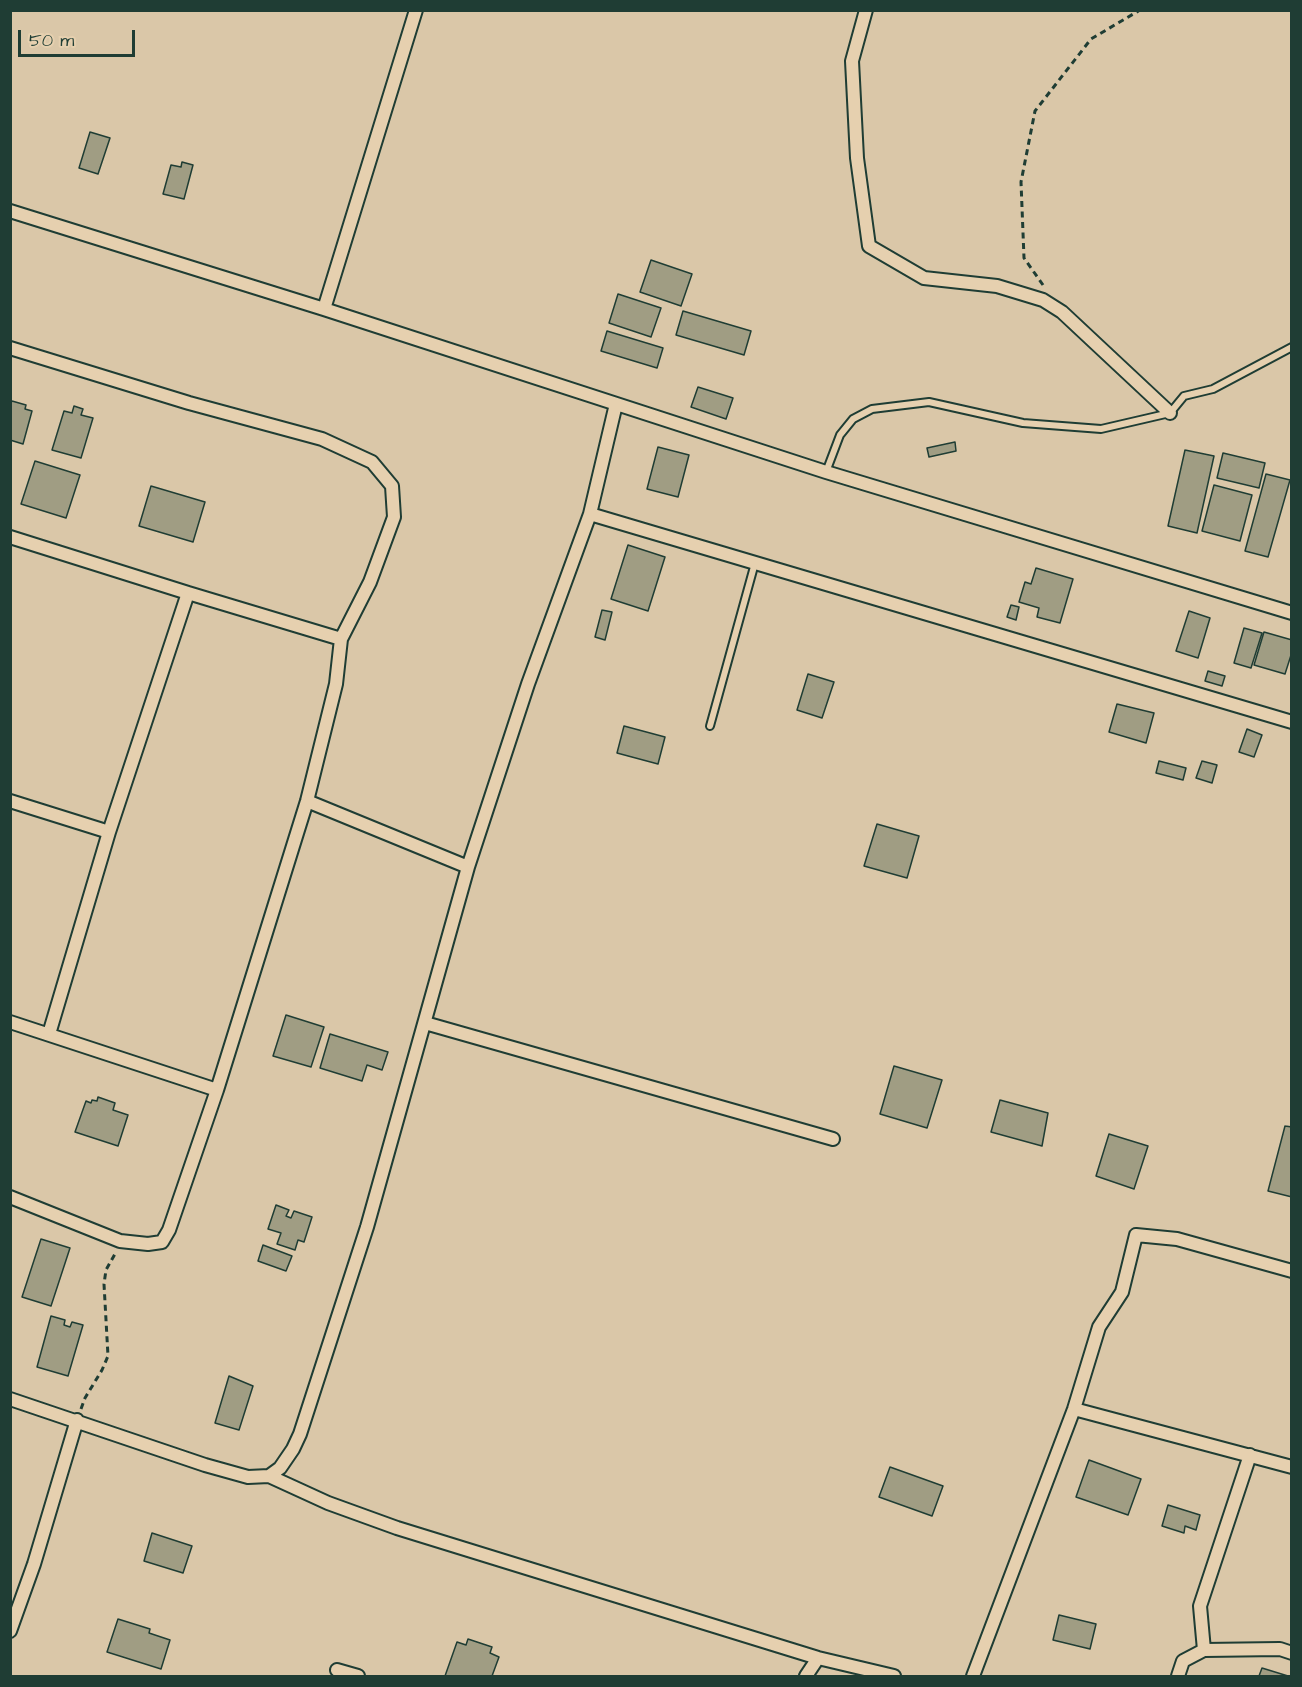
<!DOCTYPE html>
<html>
<head>
<meta charset="utf-8">
<style>
  body { margin:0 }
  #map { position:relative; width:1302px; height:1687px; overflow:hidden; background:#dac7a8; font-family:"Architects Daughter",sans-serif }
  canvas { display:block }
  .frame { position:absolute; inset:0; border:12px solid #1f3d34; pointer-events:none }
  .scale { position:absolute; left:18px; top:30px; width:117px; height:27px; box-sizing:border-box; border:3px solid #1f3d34; border-top:0; padding-left:8px; font-size:18px; line-height:21px; white-space:nowrap; color:#1f3d34; -webkit-text-stroke:4px #e6d0af; paint-order:stroke }
</style>
</head>
<body>
<div id="map">
<canvas width="1302" height="1687"></canvas>
<div class="frame"></div>
<div class="scale">50 m</div>
</div>
<script>
const c = document.querySelector('canvas').getContext('2d');
c.lineJoin = 'round';
function paint(path, color) { c.fillStyle = color; c.fill(path, 'evenodd'); }
const toPath = rows => new Path2D(rows.map(r => 'M' + r).join(''));
function stroke(path, color, width, dash) { c.strokeStyle = color; c.lineWidth = width; c.lineCap = dash ? 'butt' : 'round'; c.setLineDash(dash || []); c.stroke(path); }
const building = toPath([
  [90,132,110,138,98,174,79,168,90,132],
  [182,162,193,165,184,199,163,194,171,165,181,167,182,162],
  [651,260,692,274,681,306,640,292,651,260],
  [618,294,661,308,651,337,609,323,618,294],
  [683,311,751,331,744,355,676,335,683,311],
  [607,331,663,348,657,368,601,351,607,331],
  [698,387,733,398,726,419,691,407,698,387],
  [12,401,26,405,25,409,32,411,23,444,10,440,10,405,12,401],
  [74,406,83,409,81,415,93,418,81,458,52,450,64,411,72,413,74,406],
  [955,442,956,451,929,457,927,448,955,442],
  [658,447,689,455,678,497,647,489,658,447],
  [1185,450,1214,456,1197,533,1168,526,1185,450],
  [1223,453,1265,463,1259,488,1217,478,1223,453],
  [35,461,80,475,66,518,21,504,35,461],
  [1266,474,1290,480,1268,557,1245,551,1266,474],
  [1214,485,1252,495,1240,541,1202,531,1214,485],
  [151,486,205,502,193,542,139,526,151,486],
  [628,545,665,557,648,611,611,599,628,545],
  [1036,568,1073,579,1060,623,1037,617,1039,608,1019,602,1025,582,1031,584,1036,568],
  [1011,605,1019,607,1016,620,1007,617,1011,605],
  [602,610,612,612,605,640,595,637,602,610],
  [1189,611,1210,618,1198,658,1176,651,1189,611],
  [1244,628,1262,633,1251,668,1234,663,1244,628],
  [1264,632,1292,640,1292,652,1285,674,1254,665,1264,632],
  [1208,671,1225,676,1222,686,1205,681,1208,671],
  [808,674,834,682,822,718,797,710,808,674],
  [1117,704,1154,713,1146,743,1109,732,1117,704],
  [624,726,665,737,658,764,617,753,624,726],
  [1247,729,1262,735,1254,757,1239,752,1247,729],
  [1159,761,1186,768,1183,780,1156,773,1159,761],
  [1202,761,1217,765,1212,783,1196,778,1202,761],
  [877,824,919,836,907,878,864,866,877,824],
  [286,1015,324,1027,311,1067,273,1056,286,1015],
  [330,1034,388,1052,382,1070,367,1065,362,1081,320,1068,330,1034],
  [894,1066,942,1080,927,1128,880,1114,894,1066],
  [98,1097,115,1103,113,1110,128,1115,118,1146,75,1132,86,1101,91,1103,92,1100,97,1101,98,1097],
  [1000,1100,1048,1113,1042,1146,991,1132,1000,1100],
  [1285,1126,1292,1127,1292,1197,1268,1191,1285,1126],
  [1109,1134,1148,1146,1134,1189,1096,1176,1109,1134],
  [276,1205,289,1210,286,1216,291,1218,294,1211,312,1217,304,1242,298,1240,295,1250,277,1244,281,1233,268,1229,276,1205],
  [41,1239,70,1248,51,1306,22,1297,41,1239],
  [263,1245,292,1256,286,1271,258,1261,263,1245],
  [51,1316,65,1320,64,1325,70,1327,72,1322,83,1325,68,1376,37,1367,51,1316],
  [229,1376,253,1386,239,1430,215,1423,229,1376],
  [1089,1460,1141,1479,1128,1515,1076,1497,1089,1460],
  [890,1467,943,1486,932,1516,879,1497,890,1467],
  [1168,1505,1200,1515,1196,1530,1185,1526,1184,1533,1162,1526,1168,1505],
  [152,1533,192,1546,183,1573,144,1561,152,1533],
  [1059,1615,1096,1624,1090,1649,1053,1640,1059,1615],
  [118,1619,150,1629,149,1633,170,1640,161,1669,107,1652,118,1619],
  [468,1639,492,1647,490,1653,499,1657,492,1676,445,1676,457,1642,466,1645,468,1639],
  [1262,1668,1288,1676,1259,1676,1262,1668]
]);
const path = toPath([
  [1043,285,1024,258,1021,182,1035,111,1091,39,1140,10],
  [81,1409,85,1398,102,1370,108,1356,104,1284,106,1270,116,1252]
]);
const service = toPath([
  [826,472,840,435,853,419,872,409,929,402,1023,423,1101,429,1170,413,1184,396,1213,389,1292,347],
  [710,726,755,563]
]);
const minor = toPath([
  [866,10,852,61,857,158,869,246,924,278,997,286,1043,300,1062,312,1170,413],
  [10,211,324,309,826,472,1292,613],
  [324,309,416,10],
  [10,348,189,403,322,439,372,462,392,486,394,517,370,582,341,639],
  [616,404,590,514,1292,722],
  [10,537,188,593],
  [10,801,109,832],
  [307,801,468,867],
  [10,1022,217,1090],
  [425,1023,833,1139],
  [10,1197,120,1241,148,1244,162,1242,169,1230,217,1090,307,801,336,684,341,639,188,593,109,832,49,1034],
  [10,1399,205,1465,248,1477,269,1476,328,1503,397,1528,818,1658,894,1676],
  [1074,1409,1292,1467],
  [269,1476,280,1468,293,1449,300,1434,367,1227,468,867,528,684,590,514],
  [10,1631,34,1564,77,1420],
  [1204,1650,1200,1606,1250,1455],
  [337,1670,358,1676],
  [806,1676,818,1658],
  [973,1676,1074,1409,1099,1327,1122,1292,1136,1235,1177,1239,1292,1271],
  [1178,1676,1183,1661,1204,1650,1280,1649,1292,1653]
]);
paint(building, '#a09d83');
stroke(building, '#1f3d34', 1.5);
stroke(service, '#1f3d34', 10);
stroke(minor, '#1f3d34', 16);
stroke(path, '#1f3d34', 3, [6, 4.5]);
stroke(service, '#e6d0af', 6);
stroke(minor, '#e6d0af', 12);
</script>
</body>
</html>
